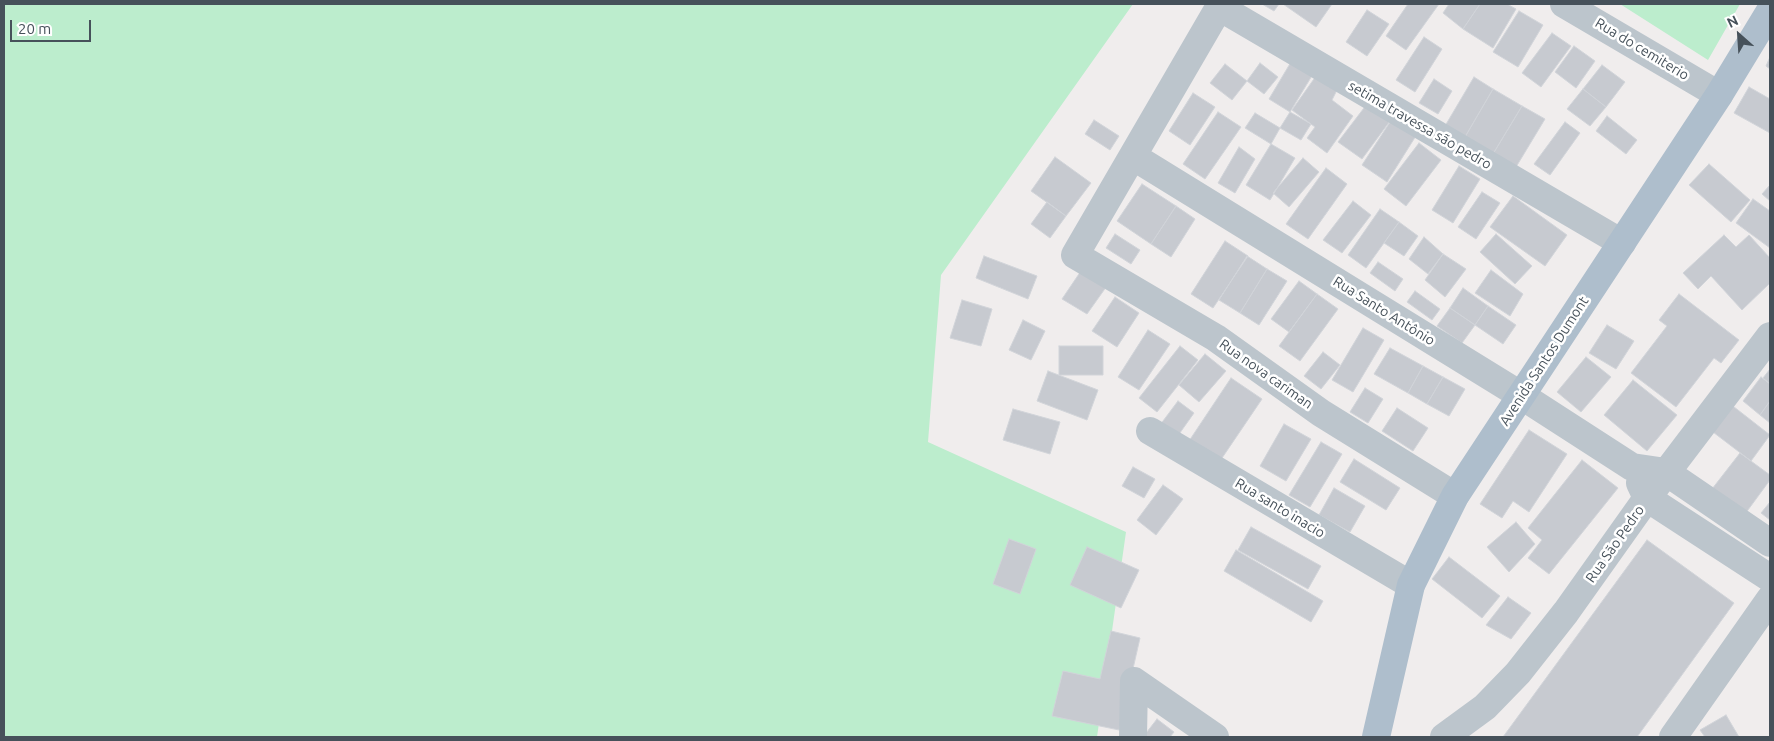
<!DOCTYPE html>
<html>
<head>
<meta charset="utf-8">
<style>
  body { margin:0 }
  #map { position:relative; width:1774px; height:741px; overflow:hidden; background:#f0eded; font-family:Ubuntu,sans-serif }
  canvas { display:block }
  .frame { position:absolute; inset:0; border:5px solid #46515a; pointer-events:none }
  .north { position:absolute; left:1714px; top:10px; width:50px; height:50px; -webkit-text-stroke:4px #fff; paint-order:stroke; rotate:334deg; font-size:14px; font-weight:700; line-height:20px; text-align:center; color:#46515a }
  .north::after { content:''; display:block; margin:auto; width:18px; height:22px; background:#46515a; clip-path:polygon(50% 0,100% 100%,50% 72%,0 100%) }
  .scale { position:absolute; left:10px; top:20px; width:81px; height:22px; box-sizing:border-box; border:2px solid #46515a; border-top:0; padding-left:6px; font-size:15px; line-height:18px; white-space:nowrap; color:#46515a; -webkit-text-stroke:4px #fff; paint-order:stroke }
</style>
</head>
<body>
<div id="map">
<canvas width="1774" height="741"></canvas>
<div class="frame"></div>
<div class="north">N</div>
<div class="scale">20 m</div>
</div>
<script>
const c = document.querySelector('canvas').getContext('2d');
c.lineJoin = 'round';
function paint(path, color) { c.fillStyle = color; c.fill(path, 'evenodd'); }
const toPath = rows => new Path2D(rows.map(r => 'M' + r).join(''));
function stroke(path, color, width, dash) { c.strokeStyle = color; c.lineWidth = width; c.lineCap = dash ? 'butt' : 'round'; c.setLineDash(dash || []); c.stroke(path); }
function write(font, color, halo, rows, align = 'center') {
  c.font = font + ' Ubuntu,sans-serif'; c.lineWidth = 5; c.setLineDash([]); c.textBaseline = 'middle'; c.strokeStyle = halo; c.fillStyle = color; for (const [text, x, y, turn = 0] of rows) {
    c.save(); c.translate(x, y); c.rotate((+turn || 0) * Math.PI / 180); c.textAlign = isNaN(turn) ? turn : align; if (halo) c.strokeText(text, 0, 0); c.fillText(text, 0, 0); c.restore();
  }
}
const green = toPath([
  [4,4,1133,4,941,275,928,442,1126,532,1097,737,4,737],
  [1620,4,1740,4,1708,60]
]);
const building = toPath([
  [1262,4,1279,4,1274,11,1262,4],
  [1283,4,1332,4,1316,27,1283,4],
  [1408,4,1439,4,1406,50,1386,36,1408,4],
  [1449,4,1480,4,1463,29,1443,13,1449,4],
  [1480,4,1507,4,1516,9,1493,48,1463,29,1480,4],
  [1367,10,1389,24,1367,56,1346,42,1367,10],
  [1519,11,1543,25,1518,67,1493,52,1519,11],
  [1552,33,1571,46,1541,87,1522,73,1552,33],
  [1424,37,1442,49,1415,92,1396,80,1424,37],
  [1574,46,1595,61,1576,88,1555,72,1574,46],
  [1770,57,1770,69,1766,66,1770,57],
  [1291,62,1313,74,1290,112,1269,99,1291,62],
  [1260,63,1278,77,1264,94,1247,81,1260,63],
  [1225,64,1247,81,1232,100,1210,83,1225,64],
  [1602,65,1625,82,1606,107,1583,89,1602,65],
  [1316,76,1337,90,1332,100,1353,116,1327,153,1307,138,1315,127,1292,110,1316,76],
  [1474,77,1493,89,1465,137,1445,126,1474,77],
  [1434,79,1452,91,1438,114,1419,103,1434,79],
  [1749,87,1770,99,1770,133,1734,113,1749,87],
  [1493,89,1522,106,1493,154,1465,137,1493,89],
  [1583,89,1606,107,1590,126,1567,109,1583,89],
  [1193,93,1215,107,1190,145,1169,131,1193,93],
  [1367,104,1390,121,1362,159,1338,142,1367,104],
  [1522,106,1545,119,1516,167,1493,154,1522,106],
  [1218,112,1241,127,1205,179,1183,164,1218,112],
  [1290,112,1311,124,1301,140,1280,128,1290,112],
  [1255,113,1280,128,1271,144,1245,128,1255,113],
  [1394,116,1419,131,1387,182,1362,165,1394,116],
  [1607,116,1637,140,1626,154,1596,131,1607,116],
  [1094,120,1119,136,1110,150,1085,134,1094,120],
  [1565,122,1580,133,1550,175,1534,164,1565,122],
  [1419,143,1441,160,1406,206,1384,189,1419,143],
  [1271,144,1295,158,1270,200,1246,185,1271,144],
  [1239,147,1255,159,1235,193,1218,183,1239,147],
  [1055,157,1091,183,1066,216,1031,191,1055,157],
  [1303,158,1319,172,1289,207,1273,193,1303,158],
  [1709,164,1750,200,1731,222,1689,185,1709,164],
  [1459,166,1480,179,1453,223,1432,210,1459,166],
  [1326,168,1347,184,1308,239,1286,224,1326,168],
  [1142,184,1176,206,1151,244,1117,221,1142,184],
  [1770,185,1770,201,1762,194,1770,185],
  [1482,192,1500,203,1476,239,1458,227,1482,192],
  [1513,196,1567,235,1545,266,1490,227,1513,196],
  [1753,199,1770,211,1770,248,1736,223,1753,199],
  [1353,201,1371,215,1342,253,1323,240,1353,201],
  [1047,202,1066,216,1050,238,1031,224,1047,202],
  [1176,206,1195,219,1171,257,1151,244,1176,206],
  [1380,209,1399,222,1366,268,1348,255,1380,209],
  [1399,222,1418,236,1404,256,1384,243,1399,222],
  [1115,234,1140,250,1131,264,1106,248,1115,234],
  [1496,234,1532,266,1515,284,1480,252,1496,234],
  [1724,235,1736,247,1749,235,1770,258,1770,283,1742,310,1711,276,1698,289,1683,273,1724,235],
  [1424,237,1443,254,1428,274,1409,259,1424,237],
  [1225,241,1248,256,1213,308,1191,294,1225,241],
  [1443,254,1466,269,1445,297,1425,280,1443,254],
  [984,256,1037,276,1028,299,976,278,984,256],
  [1247,256,1267,269,1240,313,1219,300,1247,256],
  [1378,262,1403,279,1395,291,1370,273,1378,262],
  [1085,265,1109,283,1087,314,1062,299,1085,265],
  [1267,269,1287,281,1259,325,1240,313,1267,269],
  [1491,270,1523,294,1510,316,1475,293,1491,270],
  [1299,281,1317,294,1289,332,1271,319,1299,281],
  [1463,288,1488,306,1475,325,1450,308,1463,288],
  [1415,291,1440,309,1432,320,1407,302,1415,291],
  [1317,294,1338,309,1300,361,1279,346,1317,294],
  [1679,294,1739,340,1721,363,1714,358,1676,407,1631,373,1667,326,1659,320,1679,294],
  [1115,297,1139,313,1117,347,1092,331,1115,297],
  [962,300,992,309,981,346,950,338,962,300],
  [1488,306,1516,325,1503,344,1475,325,1488,306],
  [1450,308,1475,325,1462,343,1437,326,1450,308],
  [1023,320,1045,331,1031,360,1009,350,1023,320],
  [1607,325,1634,341,1616,369,1589,353,1607,325],
  [1363,328,1384,340,1353,392,1332,380,1363,328],
  [1148,330,1170,344,1139,390,1118,377,1148,330],
  [1059,346,1103,346,1103,375,1059,375,1059,346],
  [1180,346,1198,360,1157,412,1139,398,1180,346],
  [1390,348,1423,366,1408,393,1374,374,1390,348],
  [1323,352,1340,365,1321,389,1304,376,1323,352],
  [1205,354,1226,371,1199,402,1179,385,1205,354],
  [1586,357,1611,377,1581,412,1557,392,1586,357],
  [1423,366,1443,377,1427,404,1408,393,1423,366],
  [1770,369,1770,384,1763,378,1770,369],
  [1048,371,1098,390,1087,420,1037,401,1048,371],
  [1443,377,1465,389,1449,416,1427,404,1443,377],
  [1761,377,1770,384,1770,401,1760,415,1743,401,1761,377],
  [1231,378,1262,399,1220,461,1189,441,1231,378],
  [1633,380,1677,415,1647,451,1604,415,1633,380],
  [1365,388,1383,399,1368,423,1350,412,1365,388],
  [1178,401,1194,413,1177,437,1160,425,1178,401],
  [1770,401,1770,423,1760,415,1770,401],
  [1729,403,1770,435,1751,461,1709,429,1729,403],
  [1397,408,1428,428,1413,451,1382,431,1397,408],
  [1013,409,1060,422,1050,454,1003,440,1013,409],
  [1284,424,1311,439,1286,481,1260,466,1284,424],
  [1529,430,1567,454,1529,512,1513,501,1502,518,1480,504,1529,430],
  [1321,442,1342,454,1310,507,1289,495,1321,442],
  [1740,453,1770,475,1770,480,1745,514,1712,489,1740,453],
  [1354,459,1400,488,1386,510,1340,482,1354,459],
  [1582,460,1618,488,1549,574,1528,558,1542,540,1528,528,1582,460],
  [1133,467,1155,479,1144,498,1122,486,1133,467],
  [1163,485,1183,499,1156,535,1137,520,1163,485],
  [1334,488,1365,506,1350,532,1319,515,1334,488],
  [1770,502,1770,520,1761,513,1770,502],
  [1516,522,1535,544,1509,572,1487,547,1516,522],
  [1251,527,1321,566,1308,589,1238,550,1251,527],
  [1009,539,1036,549,1020,594,993,584,1009,539],
  [1647,540,1734,603,1637,737,1503,737,1647,540],
  [1087,547,1139,570,1121,608,1070,585,1087,547],
  [1236,550,1323,601,1311,622,1224,571,1236,550],
  [1449,557,1500,596,1482,618,1432,579,1449,557],
  [1508,597,1531,613,1511,639,1486,625,1508,597],
  [1111,631,1140,638,1119,730,1052,716,1063,671,1100,679,1111,631],
  [1726,715,1739,737,1705,737,1700,730,1726,715],
  [1157,719,1174,732,1170,737,1143,737,1157,719]
]);
const street = toPath([
  [1221,4,1075,255,1216,338,1321,413,1455,496],
  [1564,4,1719,95],
  [1219,7,1622,243],
  [1134,157,1522,396,1632,467,1666,472,1770,543],
  [1150,431,1411,585],
  [1640,483,1647,498,1770,578],
  [1134,681,1215,737],
  [1133,737,1134,681],
  [1444,737,1485,707,1518,673,1566,612,1647,498,1770,336],
  [1673,737,1770,599]
]);
const primary = toPath([
  [1376,737,1411,585,1455,496,1719,95,1770,11]
]);
const streetNames = [
  ["Rua do cemiterio",1642,49,31],
  ["setima travessa são pedro",1420,125,30],
  ["Rua Santo Antônio",1384,311,32],
  ["Avenida Santos Dumont",1544,361,-57],
  ["Rua nova cariman",1266,374,35],
  ["Rua santo inacio",1280,508,31],
  ["Rua São Pedro",1615,544,-55]
];
paint(green, '#bcedcd');
paint(building, '#c7cad0');
stroke(building, '#d1d4d9', 1);
stroke(street, '#bcc5cc', 28);
stroke(primary, '#aebecc', 28);
write('14px', '#46515a', '#fff', streetNames);
</script>
</body>
</html>
